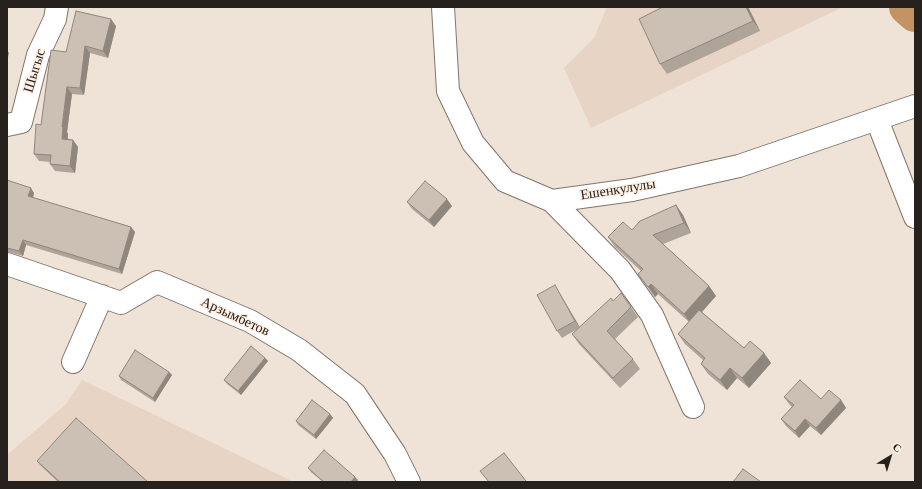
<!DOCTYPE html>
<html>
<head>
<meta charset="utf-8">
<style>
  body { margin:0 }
  #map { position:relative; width:922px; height:489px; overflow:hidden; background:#efe2d6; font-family:"Times New Roman",serif }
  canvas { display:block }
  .frame { position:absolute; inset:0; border:8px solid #26211d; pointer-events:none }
  .north { position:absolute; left:870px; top:437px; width:40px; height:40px; -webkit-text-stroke:3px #fdefe3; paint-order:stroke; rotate:38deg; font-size:11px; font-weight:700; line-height:16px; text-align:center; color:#26211d }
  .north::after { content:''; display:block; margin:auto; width:14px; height:18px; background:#26211d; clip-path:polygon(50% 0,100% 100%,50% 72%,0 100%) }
</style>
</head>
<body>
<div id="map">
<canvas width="922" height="489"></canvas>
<div class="frame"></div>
<div class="north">С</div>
</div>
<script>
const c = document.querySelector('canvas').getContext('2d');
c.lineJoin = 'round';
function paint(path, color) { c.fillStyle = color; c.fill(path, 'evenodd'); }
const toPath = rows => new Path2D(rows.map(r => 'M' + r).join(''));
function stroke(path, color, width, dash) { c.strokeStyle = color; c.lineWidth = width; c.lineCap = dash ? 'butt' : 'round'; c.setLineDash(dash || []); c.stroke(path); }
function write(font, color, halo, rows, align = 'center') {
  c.font = font + ' "Times New Roman",serif'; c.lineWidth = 3; c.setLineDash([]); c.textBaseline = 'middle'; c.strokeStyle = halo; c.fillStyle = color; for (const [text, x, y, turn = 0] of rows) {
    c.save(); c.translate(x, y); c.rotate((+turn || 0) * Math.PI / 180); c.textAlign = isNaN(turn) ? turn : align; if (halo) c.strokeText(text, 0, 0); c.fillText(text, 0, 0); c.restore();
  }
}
const built = toPath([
  [607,7,843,7,591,128,564,68,594,38],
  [82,380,294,482,7,482,7,455,66,404]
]);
const river = toPath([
  [907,7,915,14]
]);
const minor = toPath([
  [443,7,448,91,473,143,505,181,552,201,632,190,739,166,915,106],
  [877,120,915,217],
  [7,125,21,122,38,55,55,19,57,7],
  [552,201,620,270,652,315,693,407],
  [7,264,121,303,157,282,250,321,299,350,355,394,395,454,409,482],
  [73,362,102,296]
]);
const wall = toPath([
  [663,7,748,7,760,31,667,74,660,64],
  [116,26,108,58,90,53,84,95,72,94,67,132,68,134,68,139,73,140,78,147,75,173,55,171,50,164,51,162,39,161,34,154,41,125,66,52],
  [7,180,34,193,33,198,131,227,135,232,122,274,26,245,23,256,7,252],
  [407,202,452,206,434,227,412,209],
  [676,205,683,215,691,233,663,244,709,286,716,296,702,312,744,348,764,353,771,363,749,388,737,378,727,390,708,374,701,364,703,360,685,344,678,334,689,322,658,294,655,297,638,274,641,271,615,247,608,237,632,230],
  [559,292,580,327,613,301,621,293,638,317,615,339,633,359,640,369,620,388,579,344,572,334,577,329,562,338,557,331],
  [265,358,268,361,241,395,227,384,224,380],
  [169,372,172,375,155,402,121,380,119,376],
  [784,397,841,400,846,408,821,435,810,426,799,438,786,426,781,419,792,407,789,404],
  [330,414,333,418,316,439,298,425,296,421],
  [37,461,148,482,58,482,40,465],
  [308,468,358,480,356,482,323,482,311,472]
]);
const shadedWall = toPath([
  [746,7,748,7,760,31,753,21],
  [111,19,116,26,108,58,103,51],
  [85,46,90,53,84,95,80,88],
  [7,50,9,53,7,61],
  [67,87,72,94,67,132,68,134,67,146,62,139,62,127],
  [73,140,78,147,75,173,70,166],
  [31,188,34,193,32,201,28,196],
  [447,199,452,206,434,227,429,220],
  [676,205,683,215,691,233,684,223],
  [131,227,135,232,122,274,119,269],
  [23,240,26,245,23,256,19,251],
  [651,284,658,294,655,297,648,287],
  [555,285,559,292,580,328,575,321],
  [709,286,716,296,691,324,684,314],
  [764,353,771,363,749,388,742,378],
  [265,358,268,361,241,395,238,391],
  [730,368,737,378,727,390,720,380],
  [169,372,172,375,155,402,153,398],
  [841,400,846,408,821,435,816,428],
  [330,414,333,418,316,439,314,435],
  [805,419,810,426,799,438,795,431],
  [355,477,358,480,356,482,351,482]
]);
const building = toPath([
  [663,7,746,7,753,21,660,64,639,19,663,7],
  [76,11,111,19,103,51,85,46,80,88,67,87,62,127,63,127,62,139,73,140,70,166,50,164,51,155,34,154,36,124,41,125,51,50,66,52,76,11],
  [7,180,31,188,28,196,131,227,119,269,23,240,19,251,7,248,7,180],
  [425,181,447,199,429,220,407,202,425,181],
  [676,205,684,223,653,235,709,286,684,314,651,284,648,287,638,274,643,269,608,237,623,222,632,230,640,221,676,205],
  [555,285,575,321,557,331,537,295,555,285],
  [621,293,631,307,607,331,633,359,613,378,572,334,611,298,613,301,621,293],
  [699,310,744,348,750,341,764,353,742,378,730,368,720,380,701,364,705,358,678,334,699,310],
  [251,346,265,358,238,391,224,380,251,346],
  [135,350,169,372,153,398,119,376,135,350],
  [800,380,821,399,829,390,841,400,816,428,805,419,795,431,781,419,794,405,784,397,800,380],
  [312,400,330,414,314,435,296,421,312,400],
  [76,418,148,482,60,482,37,461,76,418],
  [324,450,355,477,351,482,324,482,308,468,324,450],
  [504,453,526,481,525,482,489,482,480,471,504,453],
  [743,469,761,482,733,482,743,469]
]);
const streetNames = [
  ["Шыгыс",35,71,-73],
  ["Ешенкулулы",618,190,-9],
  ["Арзымбетов",235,317,25]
];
paint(built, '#e7d4c4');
stroke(river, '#c49364', 36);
stroke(minor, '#82766c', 24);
stroke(minor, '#fff', 22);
paint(wall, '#afa49a');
paint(shadedWall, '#8f867d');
paint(building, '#ccbfb3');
stroke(building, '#8f867d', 1);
write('14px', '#26211d', '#fdefe3', streetNames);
</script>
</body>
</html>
